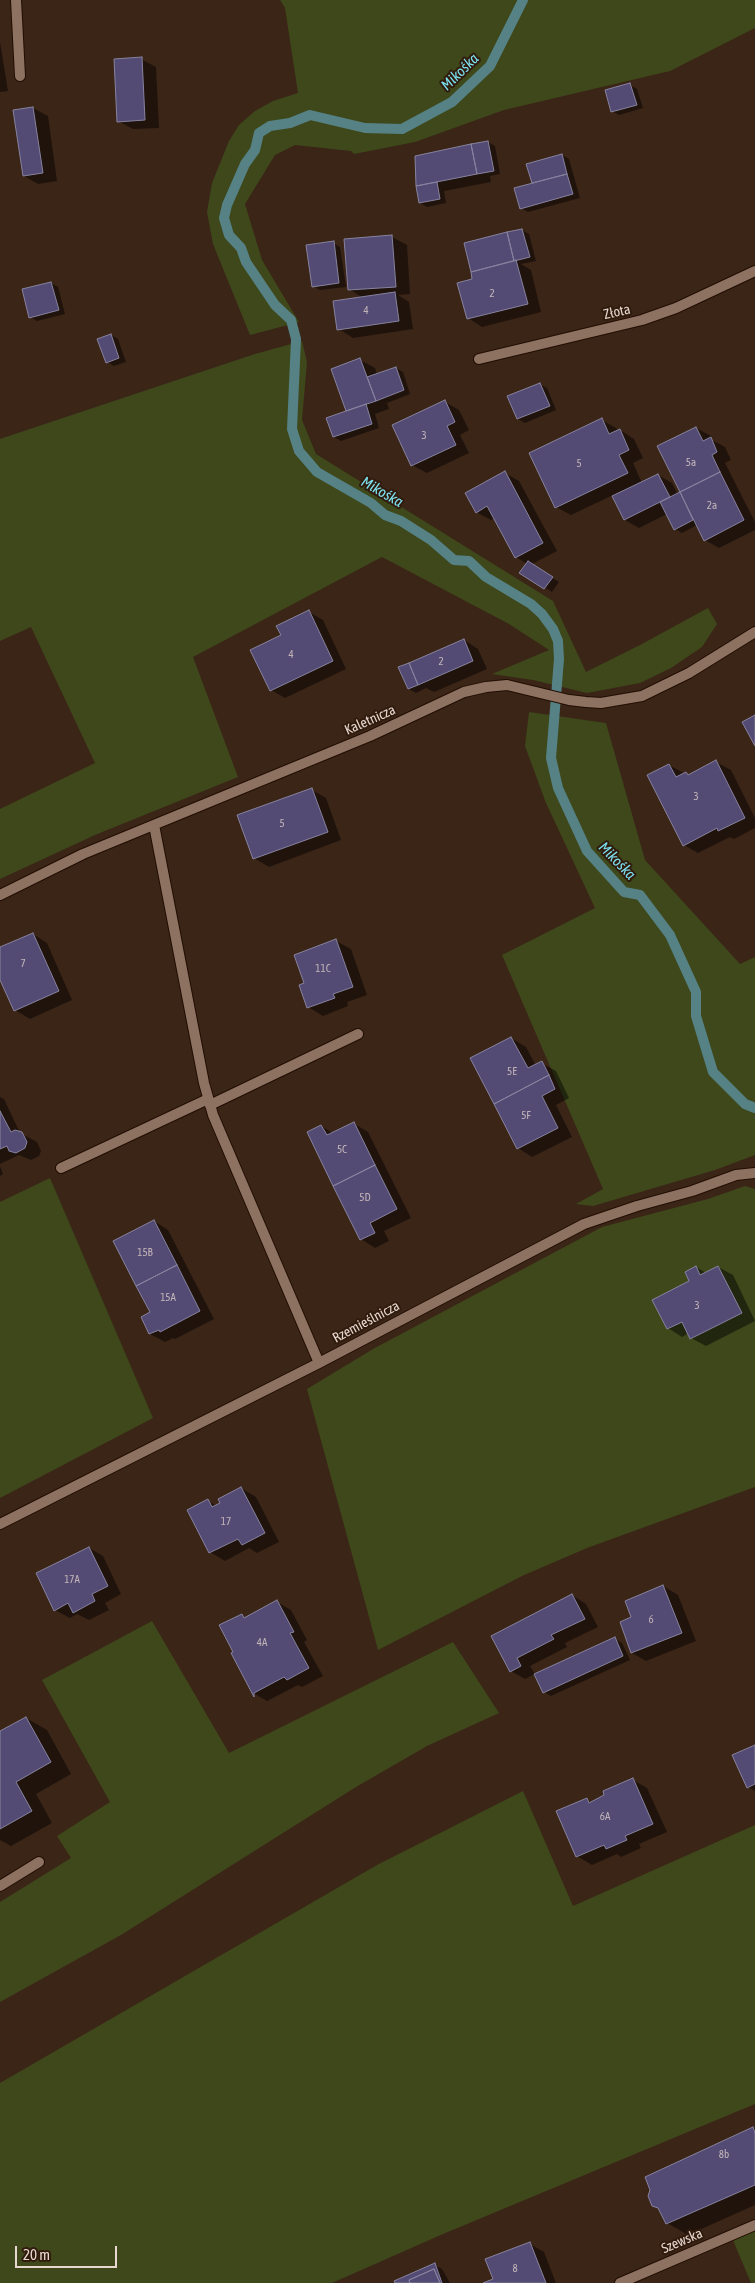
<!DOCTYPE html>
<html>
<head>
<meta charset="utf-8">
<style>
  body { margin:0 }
  #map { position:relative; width:755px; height:2283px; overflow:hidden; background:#3b2517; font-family:"Asap Condensed",sans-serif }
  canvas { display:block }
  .scale { position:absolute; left:15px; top:2246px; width:102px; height:22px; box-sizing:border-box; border:2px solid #e7d7cf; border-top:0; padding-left:6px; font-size:15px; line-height:18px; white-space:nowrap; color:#e7d7cf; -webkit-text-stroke:4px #301b0d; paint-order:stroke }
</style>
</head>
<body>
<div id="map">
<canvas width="755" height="2283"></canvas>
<div class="scale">20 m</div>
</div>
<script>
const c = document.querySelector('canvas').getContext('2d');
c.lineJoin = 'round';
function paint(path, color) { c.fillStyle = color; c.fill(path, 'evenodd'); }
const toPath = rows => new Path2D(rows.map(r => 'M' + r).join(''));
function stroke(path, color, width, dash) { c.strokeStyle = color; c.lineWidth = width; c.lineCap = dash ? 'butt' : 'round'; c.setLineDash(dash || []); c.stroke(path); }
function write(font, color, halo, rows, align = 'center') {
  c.font = font + ' "Asap Condensed",sans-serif'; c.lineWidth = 4; c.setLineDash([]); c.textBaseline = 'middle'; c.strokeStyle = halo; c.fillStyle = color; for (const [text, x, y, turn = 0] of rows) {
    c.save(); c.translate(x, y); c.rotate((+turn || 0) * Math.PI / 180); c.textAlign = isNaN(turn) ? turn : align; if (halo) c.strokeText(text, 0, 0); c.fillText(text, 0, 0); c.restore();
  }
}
const green = toPath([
  [280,0,755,0,755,28,670,71,504,110,415,142,354,154,351,151,295,145,275,155,245,204,262,260,299,322,250,335,213,244,207,212,212,183,229,141,239,125,255,111,273,101,298,93,285,8],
  [302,341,307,362,302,420,316,454,553,601,586,672,640,645,708,608,717,624,702,647,671,668,640,683,587,693,533,680,492,674,549,650,509,624,382,557,193,657,238,777,95,835,0,879,0,809,95,763,31,627,0,641,0,439,255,354],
  [529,712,606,723,645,860,740,964,755,957,755,1155,715,1170,593,1206,576,1204,603,1189,502,955,595,908,546,803,525,746],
  [50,1178,153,1418,0,1498,0,1202],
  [745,1186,755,1189,755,1487,587,1548,522,1576,378,1650,307,1389,373,1349,602,1227,708,1199],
  [152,1621,229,1753,453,1642,499,1713,427,1746,356,1787,121,1935,0,2002,0,1902,71,1858,57,1836,110,1802,42,1680],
  [523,1791,573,1906,755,1825,755,2104,443,2234,332,2283,0,2283,0,2083,377,1865],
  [755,2231,755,2283,751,2283,733,2240]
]);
const shadow = toPath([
  [0,42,8,91,0,92],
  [141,59,156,67,159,128,133,129,118,121],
  [630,85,637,89,643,108,619,115,612,111],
  [33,108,48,116,57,181,38,184,24,176,15,111],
  [488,142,495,146,500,174,490,176,491,182,444,191,446,203,427,207,420,203,417,186],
  [562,155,569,159,580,198,528,212,521,208,534,184,528,165],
  [522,230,529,234,536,261,521,264,531,270,541,312,482,327,468,318,474,280],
  [392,237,407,245,410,294,398,295,409,302,413,329,353,338,339,329,363,298,349,289,345,240],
  [333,243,340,247,346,287,320,290,313,286],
  [51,283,58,287,65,314,37,321,30,317],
  [111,335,118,339,126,362,114,366,107,362],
  [360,360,375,368,377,375,396,368,403,372,410,394,387,403,389,409,375,414,379,428,341,441,334,437,348,412],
  [540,384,547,388,556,410,525,423,518,419],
  [445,402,459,410,469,430,460,435,469,453,427,473,412,465],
  [602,420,616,428,618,431,620,430,634,439,643,458,633,463,642,483,658,475,672,483,678,495,682,495,696,428,711,436,712,440,725,447,731,460,725,463,755,522,755,530,719,548,705,540,697,525,682,533,675,529,667,514,639,528,625,520,613,495,571,515,556,507],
  [505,473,519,481,557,551,532,564,559,582,552,592,521,573,527,564,516,557,495,518,491,520,476,512],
  [309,612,323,620,346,669,285,698,271,690,283,636],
  [464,640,478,649,487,669,434,692,426,688,416,693,409,689],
  [716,762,731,770,755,818,755,828,734,839,730,837,698,853,684,845,669,765,689,776],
  [312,790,326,798,341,840,269,867,254,858],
  [33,934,47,943,72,1000,30,1019,15,1010,0,977,0,949],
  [336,941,351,949,367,995,347,1002,348,1006,323,1016,308,1007,306,983],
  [511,1038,526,1047,536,1066,541,1063,556,1071,569,1098,556,1105,572,1137,532,1157,518,1148],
  [0,1097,4,1099,20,1133,37,1142,41,1151,39,1156,31,1160,19,1155,0,1164],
  [353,1123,368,1132,411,1218,384,1231,389,1241,375,1248,361,1239,321,1126,333,1133],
  [0,1166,3,1174,0,1176],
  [154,1221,168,1230,214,1319,175,1339,173,1338,165,1342,150,1334,142,1317,152,1313],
  [696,1267,706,1273,718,1267,733,1275,755,1321,706,1346,691,1338,689,1333,682,1337,668,1328],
  [241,1488,256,1497,279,1542,257,1553,249,1548,225,1561,210,1552,208,1501,217,1506],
  [89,1548,103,1556,121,1594,105,1603,109,1610,89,1620,77,1614,70,1618,55,1610],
  [663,1586,678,1595,696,1641,646,1661,632,1653,633,1618],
  [572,1595,586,1604,598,1627,565,1643,567,1647,530,1666,535,1674,525,1679,511,1671,492,1636],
  [277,1602,291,1610,307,1640,304,1642,323,1676,302,1687,298,1685,267,1701,253,1693,242,1615,246,1618],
  [615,1639,622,1643,630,1660,551,1696,544,1692],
  [26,1718,47,1730,71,1774,36,1794,52,1823,11,1846,0,1840,0,1733],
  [755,1746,755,1791,748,1787],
  [633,1780,647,1788,667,1832,639,1844,641,1848,621,1857,617,1854,592,1865,577,1856,587,1800,592,1803],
  [753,2128,755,2130,755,2205,688,2235,667,2223],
  [530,2244,544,2252,556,2283,486,2283,494,2280],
  [435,2265,442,2269,450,2283,396,2283]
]);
const stream = toPath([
  [523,0,490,66,452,102,402,129,365,128,310,115,290,123,270,126,259,133,255,150,245,164,227,205,224,218,229,235,241,248,246,262,275,305,291,320,296,339,292,429,299,451,317,472,371,503,385,515,401,521,431,540,454,560,469,561,486,577,531,604,542,614,553,629,558,641,559,659,551,758,558,788,587,851,624,892,640,895,670,935,696,992,696,1016,713,1072,745,1104,755,1108]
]);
const building = toPath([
  [142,57,145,120,117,122,114,59,142,57],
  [630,83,637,105,611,112,605,90,630,83],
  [33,107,43,173,23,176,13,110,33,107],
  [488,141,494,171,477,174,471,144,488,141],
  [471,144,477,174,416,186,415,156,471,144],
  [562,154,567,174,532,183,526,164,562,154],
  [567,174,573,194,520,209,514,188,567,174],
  [437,182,440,199,419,203,416,186,437,182],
  [522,229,530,257,514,261,507,232,522,229],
  [507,232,514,261,471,272,464,243,507,232],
  [392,235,396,287,348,290,344,239,392,235],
  [334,241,339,283,312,287,306,245,334,241],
  [516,260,528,304,467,319,457,283,472,279,471,272,516,260],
  [51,282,59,310,29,318,22,289,51,282],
  [395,292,399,321,337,330,333,301,395,292],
  [111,334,119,358,106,363,97,339,111,334],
  [360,358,376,401,346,411,331,369,360,358],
  [396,367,404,390,376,401,367,377,396,367],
  [540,383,550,406,517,419,507,396,540,383],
  [445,400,455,422,447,426,456,445,411,466,392,425,445,400],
  [366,404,372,424,333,437,326,418,366,404],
  [602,418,609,434,620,429,629,450,619,455,628,473,555,508,529,453,602,418],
  [696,427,703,441,711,437,717,452,712,455,720,472,680,492,657,446,696,427],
  [505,471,543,543,515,558,487,506,476,513,465,493,505,471],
  [720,472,744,520,704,541,680,492,720,472],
  [658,474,670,497,624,520,612,496,658,474],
  [680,492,693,520,674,530,660,502,680,492],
  [528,561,553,577,544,589,519,573,528,561],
  [309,610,333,661,270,691,250,650,281,635,276,626,309,610],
  [464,639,473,661,418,685,409,663,464,639],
  [409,663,418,685,408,689,398,667,409,663],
  [755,715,755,746,742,722,755,715],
  [716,760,745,818,718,831,717,828,683,846,647,775,669,764,676,777,686,772,688,775,716,760],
  [312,788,328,832,253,859,237,815,312,788],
  [33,933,59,991,14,1011,0,980,0,947,33,933],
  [336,939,353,987,333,994,335,998,307,1008,299,985,304,983,294,955,336,939],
  [511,1037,528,1068,542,1061,549,1075,494,1104,470,1058,511,1037],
  [549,1075,555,1089,542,1096,558,1128,517,1149,494,1104,549,1075],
  [0,1111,11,1132,15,1130,22,1132,27,1142,25,1148,16,1153,9,1151,7,1146,0,1149,0,1111],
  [354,1122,375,1165,333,1186,307,1132,321,1125,327,1135,354,1122],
  [375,1165,397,1209,370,1223,375,1233,360,1240,333,1186,375,1165],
  [154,1220,177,1265,136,1286,113,1241,154,1220],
  [177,1265,200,1311,160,1332,159,1330,149,1334,141,1317,150,1312,136,1286,177,1265],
  [696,1266,700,1275,718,1266,742,1313,690,1339,682,1322,667,1329,652,1300,689,1281,685,1272,696,1266],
  [241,1487,265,1533,242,1545,238,1539,209,1553,187,1510,208,1499,212,1507,220,1503,218,1499,241,1487],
  [89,1547,108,1586,92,1594,95,1601,73,1613,68,1603,54,1611,36,1573,89,1547],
  [663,1585,682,1633,631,1653,620,1622,631,1617,625,1601,663,1585],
  [572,1594,585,1619,551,1635,554,1639,517,1658,521,1666,510,1672,491,1636,572,1594],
  [277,1600,294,1632,290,1633,309,1668,287,1680,284,1677,254,1693,254,1697,231,1653,233,1652,219,1625,242,1614,244,1618,277,1600],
  [615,1637,623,1656,543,1693,534,1674,615,1637],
  [26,1717,51,1762,16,1782,32,1811,0,1829,0,1731,26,1717],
  [755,1745,755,1784,747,1788,732,1755,755,1745],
  [633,1778,653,1824,625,1836,627,1840,606,1849,604,1845,576,1857,556,1811,587,1798,589,1803,604,1795,603,1791,633,1778],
  [753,2127,755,2133,755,2185,666,2224,658,2208,652,2206,648,2196,650,2190,645,2177,753,2127],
  [530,2242,546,2283,483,2283,493,2279,485,2259,530,2242],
  [435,2263,442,2283,440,2283,434,2269,409,2280,410,2283,395,2283,394,2281,435,2263],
  [434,2269,440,2283,410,2283,409,2280,434,2269]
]);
const service = toPath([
  [16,0,20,76],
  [210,1105,358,1034],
  [61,1168,208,1099],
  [0,1886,39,1862]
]);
const minor = toPath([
  [479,359,642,320,676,308,755,271],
  [154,825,204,1083,213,1115,319,1363],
  [0,895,83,854,370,736,464,692,486,687,507,685,569,700,586,702,601,703,642,696,689,673,755,632],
  [0,1524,319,1363,584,1224,637,1206,692,1191,736,1175,755,1173],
  [620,2283,755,2225]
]);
const numberNames = [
  ["2",492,294],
  ["4",366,311],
  ["3",424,436],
  ["5a",691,463],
  ["5",579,464],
  ["2a",712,506],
  ["4",291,655],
  ["2",441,662],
  ["3",696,797],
  ["5",282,824],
  ["7",23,964],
  ["11C",323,969],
  ["5E",512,1072],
  ["5F",526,1116],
  ["5C",342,1150],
  ["5D",365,1198],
  ["15B",145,1253],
  ["15A",168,1298],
  ["3",697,1306],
  ["17",226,1522],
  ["17A",72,1580],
  ["6",651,1620],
  ["4A",262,1643],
  ["6A",605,1817],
  ["8b",724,2155],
  ["8",515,2269]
];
const streetNames = [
  ["Złota",617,312,-13],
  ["Kaletnicza",370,720,-24],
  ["Rzemieślnicza",366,1322,-28],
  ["Szewska",682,2241,-23]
];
const waterNames = [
  ["Mikośka",460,72,-44],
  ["Mikośka",382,492,30],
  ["Mikośka",617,861,46]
];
paint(green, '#3e481b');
paint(shadow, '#0007');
stroke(stream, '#568286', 10);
paint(building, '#534b74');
stroke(building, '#87839f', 1);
stroke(service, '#210d02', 12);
stroke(minor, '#210d02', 12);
stroke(service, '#8d7262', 10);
stroke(minor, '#8d7262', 10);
write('11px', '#c2b4b8', null, numberNames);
write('14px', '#e7d7cf', '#301b0d', streetNames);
write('italic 15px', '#7ce2f1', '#301b0d', waterNames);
</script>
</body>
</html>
